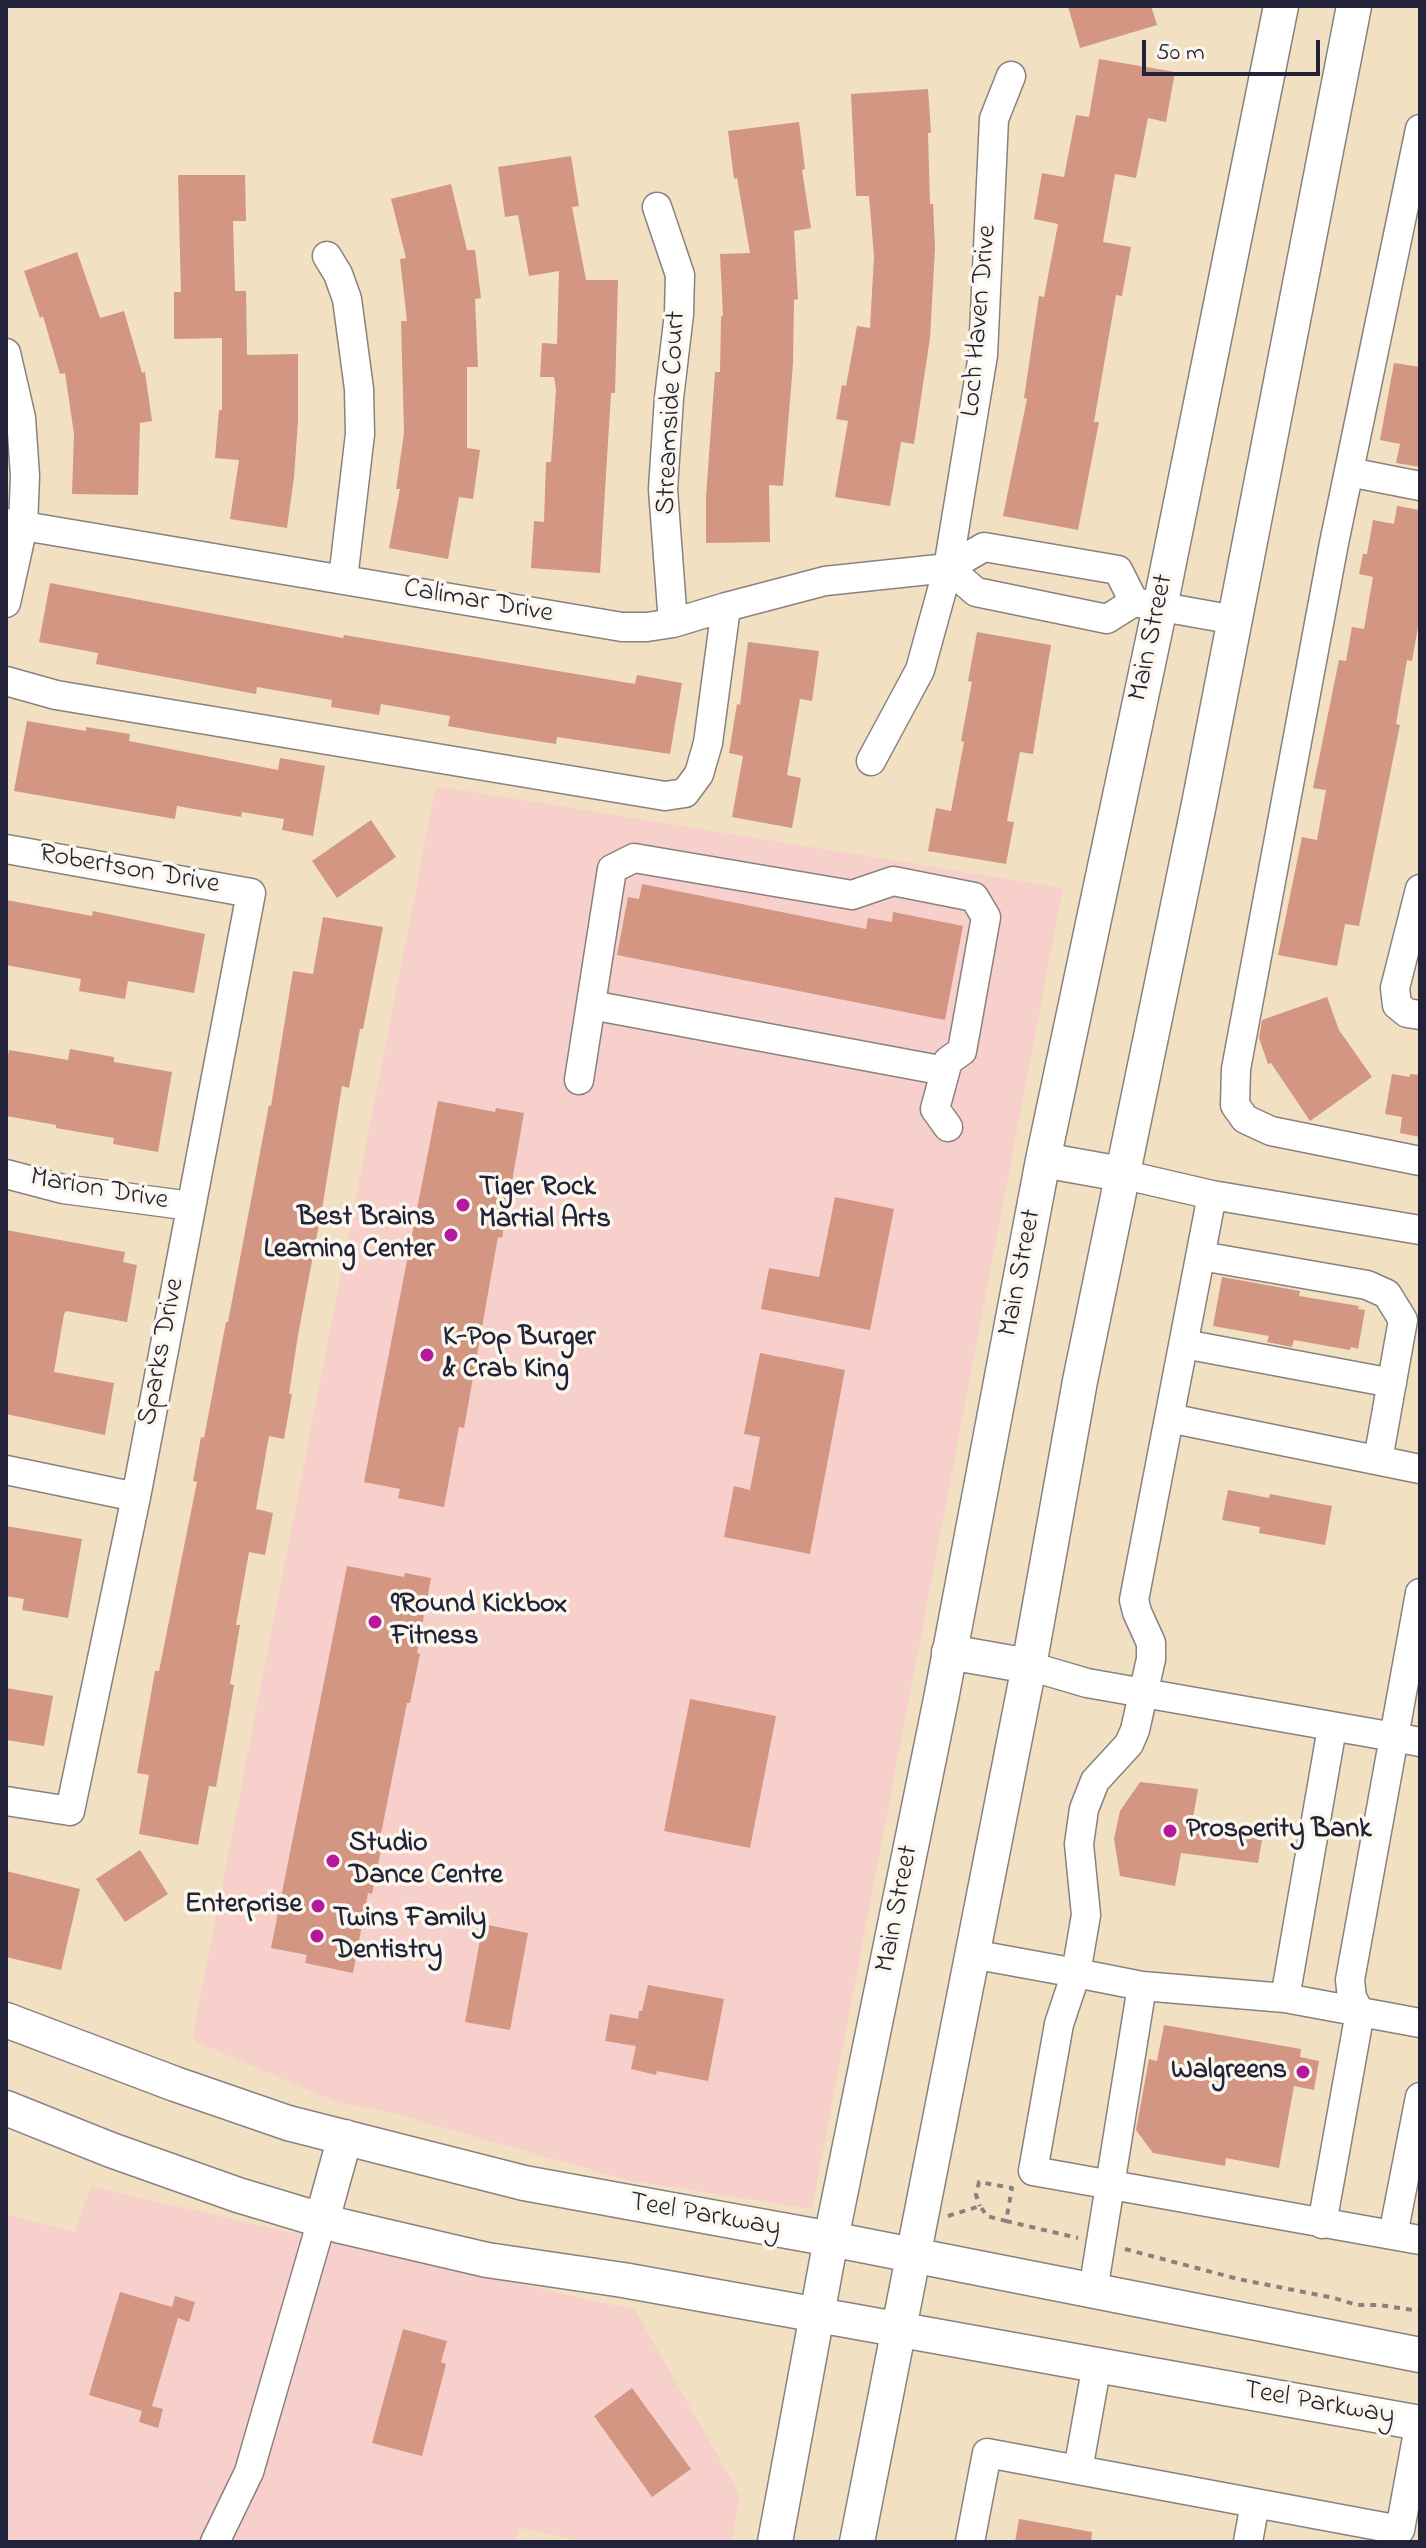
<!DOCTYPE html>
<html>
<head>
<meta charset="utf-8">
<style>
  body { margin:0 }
  #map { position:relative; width:1426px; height:2548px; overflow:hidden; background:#f1e0c1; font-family:"Indie Flower",sans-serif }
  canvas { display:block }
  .frame { position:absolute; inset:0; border:8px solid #22223b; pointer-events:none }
  .scale { position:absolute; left:1142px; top:40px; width:178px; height:36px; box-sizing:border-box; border:4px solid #22223b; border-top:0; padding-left:10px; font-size:24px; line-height:28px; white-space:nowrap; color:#22223b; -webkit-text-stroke:6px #fbf7ec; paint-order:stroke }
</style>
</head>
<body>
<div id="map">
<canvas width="1426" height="2548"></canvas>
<div class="frame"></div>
<div class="scale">50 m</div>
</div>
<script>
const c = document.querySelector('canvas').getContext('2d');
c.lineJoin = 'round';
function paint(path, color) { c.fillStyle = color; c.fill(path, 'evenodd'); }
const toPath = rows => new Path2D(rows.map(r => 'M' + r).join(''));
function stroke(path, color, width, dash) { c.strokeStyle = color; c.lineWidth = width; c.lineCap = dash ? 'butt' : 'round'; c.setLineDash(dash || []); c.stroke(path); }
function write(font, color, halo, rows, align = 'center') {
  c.font = font + ' "Indie Flower",sans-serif'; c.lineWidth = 7; c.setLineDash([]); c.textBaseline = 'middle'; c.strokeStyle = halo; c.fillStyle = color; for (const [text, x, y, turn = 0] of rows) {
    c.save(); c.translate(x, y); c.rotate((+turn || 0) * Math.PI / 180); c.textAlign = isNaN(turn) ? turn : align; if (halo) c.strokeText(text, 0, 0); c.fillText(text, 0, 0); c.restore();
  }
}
const built = toPath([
  [436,786,1063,888,812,2209,627,2180,389,2112,339,2103,192,2040],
  [91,2187,635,2310,740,2495,732,2542,585,2542,519,2528,516,2542,6,2542,6,2214,74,2232]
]);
const building = toPath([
  [1068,6,1151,6,1157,25,1080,48],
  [1099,59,1175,72,1166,122,1148,118,1136,178,1115,174,1103,242,1131,247,1122,296,1116,295,1094,422,1099,422,1078,530,1003,516,1027,399,1024,398,1039,296,1044,297,1058,224,1034,219,1042,173,1064,177,1076,115,1089,117],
  [928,89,931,133,928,133,930,204,933,204,935,248,930,338,914,444,901,442,890,506,835,497,848,421,836,419,842,385,846,386,857,326,870,328,874,256,869,196,856,196,851,94],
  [799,122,805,169,802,170,811,228,794,231,798,299,794,300,793,363,783,486,769,485,770,542,706,543,706,497,715,372,720,372,721,316,723,316,720,254,750,253,737,178,734,179,728,131],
  [571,156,579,206,572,207,586,280,618,280,615,393,611,393,600,573,531,568,534,521,544,522,546,462,551,462,556,390,554,377,540,377,542,343,557,344,559,271,529,276,518,215,505,217,498,167],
  [178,175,245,175,246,221,233,221,235,291,246,291,247,355,298,354,298,421,294,477,287,528,230,519,239,460,215,458,219,410,222,410,222,338,174,339,174,292,181,292],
  [451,184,467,250,475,250,481,298,475,299,478,367,467,367,467,448,480,450,473,499,459,497,448,559,389,548,400,489,396,489,404,433,401,321,407,321,400,259,406,258,391,199],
  [77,252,100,318,124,311,142,373,145,372,152,421,140,423,138,495,72,494,74,434,65,373,60,374,43,316,40,318,24,271],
  [1394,363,1420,367,1420,467,1396,463,1400,444,1380,440],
  [1397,506,1420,510,1420,615,1412,661,1407,660,1396,724,1400,725,1359,926,1345,924,1337,966,1278,955,1302,837,1317,840,1326,790,1313,788,1339,660,1346,661,1352,627,1364,629,1373,577,1359,574,1363,554,1367,554,1373,520,1394,524],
  [50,583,343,638,344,635,635,684,637,675,682,683,670,754,557,737,556,744,493,734,448,726,450,716,381,704,379,715,331,707,332,700,257,687,256,694,96,664,98,653,39,642],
  [977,632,1051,645,1033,754,1020,752,1007,821,1014,822,1006,864,928,851,936,808,951,811,964,742,961,741,972,682,968,681],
  [748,642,819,651,812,701,800,699,787,775,801,778,792,828,732,817,743,756,729,753,737,704,740,705],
  [27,721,86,731,86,727,130,734,129,741,278,770,280,758,325,766,313,836,282,830,284,819,242,812,241,817,177,806,175,819,14,791],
  [371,820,396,857,337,898,312,861],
  [642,884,866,929,868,918,892,922,893,912,963,926,945,1020,617,955,628,897,639,899],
  [6,900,92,916,93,911,205,934,194,993,128,981,125,999,79,991,81,979,6,965],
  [323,917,383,927,363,1029,360,1029,349,1088,342,1086,323,1203,298,1335,289,1394,292,1394,284,1439,269,1436,256,1509,273,1513,265,1555,249,1552,236,1625,240,1625,230,1684,234,1685,224,1743,216,1787,209,1786,198,1845,139,1834,149,1775,137,1773,155,1671,159,1671,197,1482,193,1481,201,1437,204,1438,226,1322,228,1322,269,1105,271,1106,293,971,313,974],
  [1327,997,1339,1030,1372,1077,1310,1121,1271,1063,1268,1064,1259,1038,1262,1020],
  [70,1049,114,1057,114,1062,172,1072,158,1152,113,1144,114,1138,56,1128,56,1125,6,1116,6,1065,9,1050,68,1060],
  [1392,1074,1410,1077,1410,1074,1420,1075,1420,1137,1400,1133,1402,1117,1385,1114],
  [438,1101,495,1112,496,1108,524,1113,502,1238,498,1237,464,1428,459,1427,444,1507,398,1498,400,1489,364,1482],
  [835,1197,894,1209,870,1330,761,1309,769,1268,819,1277],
  [6,1230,125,1252,123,1262,137,1265,127,1322,66,1311,64,1314,54,1372,114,1383,105,1435,6,1414],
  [1222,1277,1300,1291,1299,1296,1359,1306,1358,1309,1365,1310,1358,1349,1351,1347,1350,1350,1294,1340,1292,1347,1267,1342,1269,1336,1213,1326],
  [760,1353,845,1370,810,1554,724,1537,734,1486,750,1490,760,1437,744,1434],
  [1228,1490,1269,1498,1270,1494,1332,1506,1325,1545,1259,1533,1260,1527,1222,1520],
  [6,1526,82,1539,68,1618,22,1610,24,1599,6,1596],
  [347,1566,404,1577,405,1573,431,1578,417,1653,420,1654,410,1703,407,1703,379,1844,382,1845,372,1894,368,1893,353,1973,305,1963,307,1955,271,1948],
  [6,1688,53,1696,44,1746,6,1740],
  [690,1699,776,1716,750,1848,664,1831],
  [1140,1782,1198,1789,1192,1824,1262,1840,1258,1863,1181,1853,1175,1886,1120,1876,1114,1839,1120,1811],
  [140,1850,168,1894,125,1922,96,1879],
  [6,1871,80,1889,61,1970,6,1957],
  [483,1924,528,1933,510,2030,465,2022],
  [648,1985,724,1999,708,2081,657,2071,656,2075,631,2069,636,2046,605,2041,610,2014,638,2019,639,2011,642,2011],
  [1164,2025,1301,2049,1300,2057,1319,2061,1314,2090,1294,2086,1279,2168,1226,2158,1225,2166,1153,2153,1136,2130,1149,2059,1157,2061],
  [120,2292,172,2307,175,2296,195,2302,189,2322,178,2318,152,2406,163,2409,158,2428,139,2422,142,2411,89,2395],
  [403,2329,447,2341,441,2362,446,2364,422,2456,372,2443],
  [632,2388,691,2469,652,2497,594,2416],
  [1019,2519,1092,2532,1091,2542,1015,2542]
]);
const path = toPath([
  [948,2216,980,2206,987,2216,1006,2221,1012,2188,979,2182,976,2195,980,2206],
  [1006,2221,1078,2238],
  [1125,2249,1238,2279,1334,2298,1357,2305,1379,2305,1420,2311]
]);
const minor = toPath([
  [1420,129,1334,543,1236,1069,1235,1105,1245,1119,1271,1131,1420,1161],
  [657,207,680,275,679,314,669,398,663,489,673,623],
  [327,256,338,274,347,299,359,389,360,434,343,579],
  [6,353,21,418,25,476,23,526,6,603],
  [1349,472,1420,486],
  [6,523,622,627,647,627,673,623,726,607,825,581,948,568,984,547,1118,570,1134,602],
  [948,568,976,592,1107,619,1134,602,1235,620],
  [6,681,56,695,665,796,685,793,699,774,708,743,726,607],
  [871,761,920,670,948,568,983,355,994,119,1011,76],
  [6,849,251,893,136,1497,70,1811,6,1801],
  [1420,889,1395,988,1397,1005,1407,1013,1420,1015],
  [591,1005,945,1071],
  [579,1080,612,869,634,858,852,895,893,881,974,897,986,917,962,1051,948,1061,935,1109,948,1127],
  [6,1174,63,1189,191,1206],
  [1121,1174,1212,1195,1420,1230],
  [1201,1256,1367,1285,1387,1294,1403,1320,1378,1460],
  [1184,1344,1392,1383],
  [1169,1418,1420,1469],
  [6,1470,136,1497],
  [1029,1666,1087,1683,1394,1737,1420,1593],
  [1332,1728,1285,1998,1420,2023],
  [972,1954,1076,1973,1086,1915,1079,1844,1084,1809,1095,1781,1129,1744,1135,1730,1151,1659,1151,1643,1137,1612,1134,1600,1212,1195],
  [1285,1998,1142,1986,1076,1973,1059,2024,1033,2171,1420,2240],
  [1322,2224,1360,2012,1352,1998,1350,1980,1394,1737,1420,1742],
  [1393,2235,1420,2097],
  [1093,2291,1142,1986],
  [1078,2470,1097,2364],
  [1255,2503,1400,2530,1420,2421],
  [215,2542,249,2472,322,2220],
  [970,2542,987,2453,1255,2503,1248,2542]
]);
const major = toPath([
  [1043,1160,1121,1174],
  [949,1652,1029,1666],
  [6,2020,175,2084,288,2123,524,2183,831,2239,1420,2355],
  [6,2108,111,2150,238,2195,341,2226,487,2260,623,2280,1420,2423],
  [322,2220,345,2137],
  [775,2542,831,2239,941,1699,1043,1160,1160,607,1281,6],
  [857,2542,1029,1666,1080,1381,1199,804,1354,6]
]);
const markers = [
  [463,1205,8,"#b5179e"],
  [451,1235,8,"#b5179e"],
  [427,1355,8,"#b5179e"],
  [375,1622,8,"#b5179e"],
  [1170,1831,8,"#b5179e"],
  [333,1861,8,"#b5179e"],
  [318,1906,8,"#b5179e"],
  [317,1936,8,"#b5179e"],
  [1303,2072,8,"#b5179e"]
];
const streetNames = [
  ["Loch Haven Drive",981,321,-85],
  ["Streamside Court",673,413,-87],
  ["Calimar Drive",478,603,10],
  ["Main Street",1153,638,-78],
  ["Robertson Drive",129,871,10],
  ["Marion Drive",99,1191,10],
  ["Main Street",1022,1273,-79],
  ["Sparks Drive",163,1352,-79],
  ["Main Street",899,1909,-79],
  ["Teel Parkway",705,2217,10],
  ["Teel Parkway",1319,2405,10]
];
const poiNames = [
  ["Tiger Rock",479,1189],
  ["Martial Arts",479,1221],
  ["Best Brains",435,1219,"right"],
  ["Learning Center",435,1251,"right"],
  ["K-Pop Burger",443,1339],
  ["& Crab King",443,1371],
  ["9Round Kickbox",391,1606],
  ["Fitness",391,1638],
  ["Prosperity Bank",1186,1831],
  ["Studio",349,1845],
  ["Dance Centre",349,1877],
  ["Enterprise",302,1906,"right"],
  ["Twins Family",333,1920],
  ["Dentistry",333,1952],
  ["Walgreens",1287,2072,"right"]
];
paint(built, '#f7d0cb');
paint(building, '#d29682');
stroke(minor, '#8a817e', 31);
stroke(major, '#8a817e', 37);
stroke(path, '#8a817e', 4, [6, 6]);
stroke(minor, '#fff', 28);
stroke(major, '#fff', 34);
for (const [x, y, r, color] of markers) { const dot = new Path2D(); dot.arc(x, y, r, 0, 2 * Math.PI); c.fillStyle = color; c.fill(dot); stroke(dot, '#fbf7ec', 3); }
write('28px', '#22223b', '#fbf7ec', streetNames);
write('bold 28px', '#22223b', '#fbf7ec', poiNames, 'left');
</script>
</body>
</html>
